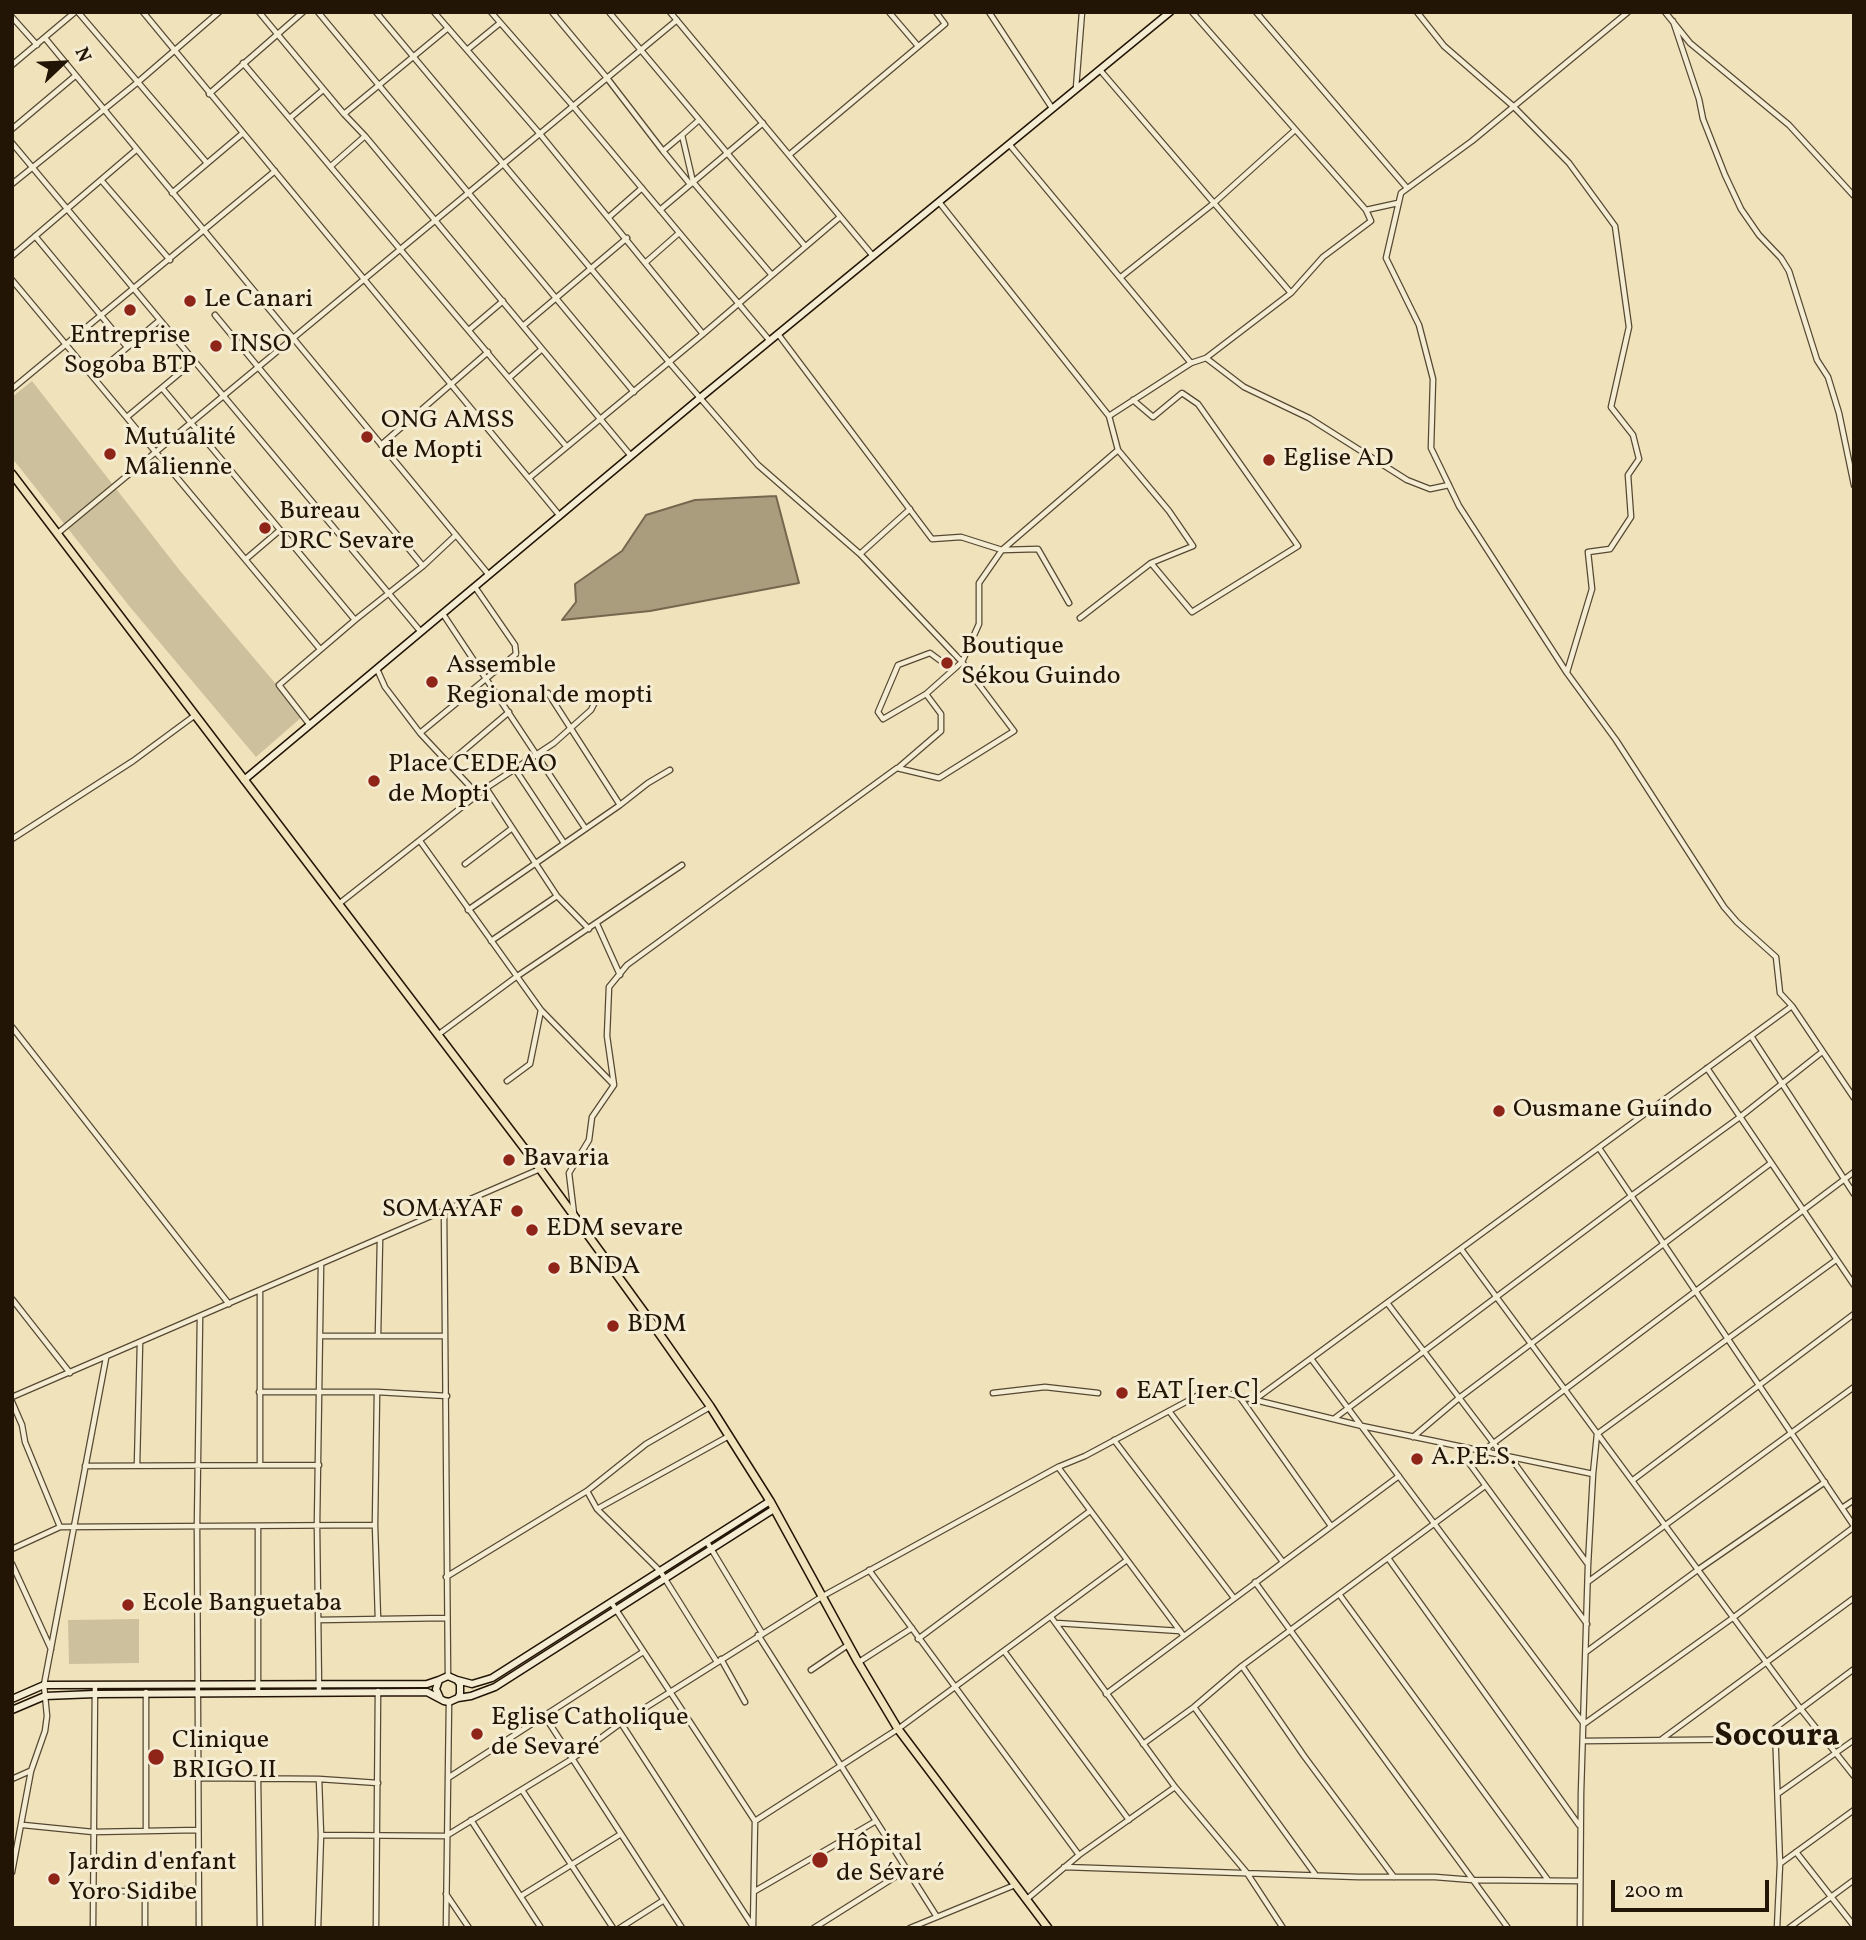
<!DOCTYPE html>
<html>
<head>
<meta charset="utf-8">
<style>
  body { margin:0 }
  #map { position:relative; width:1866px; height:1940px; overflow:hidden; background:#f0e3bc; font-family:Vollkorn,serif }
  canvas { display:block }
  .frame { position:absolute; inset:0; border:14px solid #231505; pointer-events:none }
  .north { position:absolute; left:28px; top:28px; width:70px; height:70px; -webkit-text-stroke:5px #f5edd3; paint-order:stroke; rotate:67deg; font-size:19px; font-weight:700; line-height:28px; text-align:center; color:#231505 }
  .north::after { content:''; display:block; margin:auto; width:24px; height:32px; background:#231505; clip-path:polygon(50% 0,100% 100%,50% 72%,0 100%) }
  .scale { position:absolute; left:1611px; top:1880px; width:158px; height:32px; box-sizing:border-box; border:4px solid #231505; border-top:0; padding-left:9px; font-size:21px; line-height:24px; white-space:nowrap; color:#231505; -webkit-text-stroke:5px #f5edd3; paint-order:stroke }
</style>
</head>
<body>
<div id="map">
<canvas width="1866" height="1940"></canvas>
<div class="frame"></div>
<div class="north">N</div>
<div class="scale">200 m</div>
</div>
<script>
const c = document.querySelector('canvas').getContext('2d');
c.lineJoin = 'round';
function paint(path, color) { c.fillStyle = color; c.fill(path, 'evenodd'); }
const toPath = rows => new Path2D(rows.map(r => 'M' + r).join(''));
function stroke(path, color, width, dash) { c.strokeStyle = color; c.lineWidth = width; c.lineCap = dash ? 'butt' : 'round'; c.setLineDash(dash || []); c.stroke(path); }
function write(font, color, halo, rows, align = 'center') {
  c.font = font + ' Vollkorn,serif'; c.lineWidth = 6; c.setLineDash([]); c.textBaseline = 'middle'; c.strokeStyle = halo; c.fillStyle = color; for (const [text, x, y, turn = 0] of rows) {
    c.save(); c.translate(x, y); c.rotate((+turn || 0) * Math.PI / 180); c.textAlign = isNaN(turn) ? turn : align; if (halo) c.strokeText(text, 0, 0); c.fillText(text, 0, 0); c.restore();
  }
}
const green = toPath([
  [32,381,181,572,303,716,256,757,130,607,12,458,12,397],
  [139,1619,139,1663,69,1664,68,1620]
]);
const water = toPath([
  [776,496,799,583,650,611,562,620,576,602,575,584,622,551,646,515,695,500,776,496]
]);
const street = toPath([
  [78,12,207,163],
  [143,12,560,516],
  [259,12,344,114,365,136,631,456],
  [318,12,634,392],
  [376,12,669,362,758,465,860,554,962,662,1014,731,939,778,897,768,627,965,609,987,607,1036,614,1085,592,1117,589,1140,569,1173,574,1214],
  [434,12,540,134,703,334],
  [491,12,573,106,770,341],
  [552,12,607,78,663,151,682,135,693,182,771,274],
  [609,12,805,246],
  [670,12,873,256],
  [889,12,918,46],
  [989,12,1052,108],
  [1192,12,1366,210,1398,203],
  [1256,12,1407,188],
  [1417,12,1444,46,1513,106,1569,163,1615,226,1629,327,1611,407,1633,435,1639,459,1628,475,1631,517,1610,549,1588,552,1592,589,1567,672],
  [1628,12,1472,141,1401,193,1386,258,1419,325,1433,379,1431,448,1459,506,1567,673,1616,740,1724,907,1737,922,1776,957,1780,993,1792,1006,1854,1098],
  [1665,12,1690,43,1789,125,1854,196],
  [12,17,37,45],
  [1673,21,1699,99,1703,119,1725,175,1741,209,1759,235,1781,258,1789,271,1817,360,1828,377,1839,413,1854,485],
  [45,38,489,575],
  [467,50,500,23],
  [243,63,566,446],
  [12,65,75,12],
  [1100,70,1291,293,1206,358,1191,363],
  [1076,88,1082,12],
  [209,94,303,12],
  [344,114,448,28],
  [290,118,323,90],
  [12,129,75,76],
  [682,135,699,120],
  [12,143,421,632],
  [663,151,690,184],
  [789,155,945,24,936,12],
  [331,166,365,136],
  [101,180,170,260],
  [12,184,138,82,219,12],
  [172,193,243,133],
  [939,202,1109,416,1191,363,1009,144],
  [660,210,763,123],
  [609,217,642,188],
  [35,236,127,347],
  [12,256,136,150],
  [645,263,679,233],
  [1121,277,1214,203,1295,130],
  [12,280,320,649],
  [1291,293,1323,257,1371,221,1366,210],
  [215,315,423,566],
  [523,326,627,238],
  [469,330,503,301],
  [778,334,932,539,961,537,1002,550,1038,549,1069,603],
  [1206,358,1244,387,1309,418,1407,480,1430,489,1449,485],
  [93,376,160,320],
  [509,378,542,349],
  [162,388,355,620],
  [12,389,275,171],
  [127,417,194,361],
  [381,445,488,352],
  [1118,450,1169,511,1193,546,1151,563],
  [529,478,703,334,840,217],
  [58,533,677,20],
  [860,554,910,509],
  [246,559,280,530],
  [443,614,585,828],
  [1080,618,1151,563,1192,612,1298,546,1198,404,1182,393,1153,417,1133,400],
  [377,669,385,687,420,733,478,795],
  [548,693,620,805],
  [926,694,883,719,878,712,898,665,930,653,953,670],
  [310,725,279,685,355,620,423,566,456,535],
  [420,733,516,654,515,645,475,587],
  [449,763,509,712],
  [898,768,941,731,941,714,926,694,962,662,979,624,979,583,1002,550,1118,450,1109,416],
  [515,769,564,843],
  [486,788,557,896,589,929],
  [12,839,133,761,194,716],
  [420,841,541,1010,530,1064,507,1081],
  [465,864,511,829],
  [340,903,486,788,554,743,591,710,599,694],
  [468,910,620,805,648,783,670,770],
  [597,924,620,975],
  [491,941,557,896],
  [541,1010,613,1084],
  [12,1027,229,1304],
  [439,1034,516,977,682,865],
  [1751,1036,1854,1194],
  [1707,1068,1854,1285],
  [1599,1148,1854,1526],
  [444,1210,448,1676],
  [1461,1249,1800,1708,1854,1776],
  [260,1291,260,1465],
  [12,1299,70,1373],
  [1388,1304,1501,1453],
  [320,1336,445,1336],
  [378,1336,380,1239],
  [1312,1360,1584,1724,1734,1617,1854,1527],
  [259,1392,377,1392,447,1396],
  [377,1392,375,1525,378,1619],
  [993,1393,1045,1387,1098,1393],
  [1239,1396,1331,1526],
  [12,1397,540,1169],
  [1257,1398,1792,1006],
  [12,1402,22,1425,25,1442,60,1527],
  [1169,1411,1283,1562],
  [1335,1418,1631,1196,1740,1117,1822,1052],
  [1413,1437,1459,1398,1771,1163],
  [1114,1440,1234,1598],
  [1458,1448,1587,1624],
  [1483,1451,1854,1172],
  [1510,1457,1587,1563],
  [137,1465,140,1343],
  [85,1466,319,1465],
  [1058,1467,1183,1635],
  [1633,1480,1854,1314],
  [587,1491,597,1509,660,1571,717,1662],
  [1842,1508,1854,1500],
  [597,1509,729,1436],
  [258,1526,258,1692],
  [707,1542,762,1633],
  [12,1549,60,1527,375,1525],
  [1388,1558,1579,1825],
  [12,1564,51,1649],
  [869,1570,1079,1855],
  [446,1577,587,1491,646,1444,710,1407],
  [1589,1581,1854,1387],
  [1255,1582,1508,1928],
  [1339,1594,1548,1880],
  [611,1602,755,1821,753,1928],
  [1051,1617,1175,1787,1247,1873,1283,1928],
  [318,1620,446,1618],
  [1056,1623,1180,1631],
  [758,1635,937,1917],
  [918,1639,1090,1511],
  [1004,1651,1129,1820],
  [1586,1652,1699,1569,1825,1482],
  [721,1659,745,1702],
  [859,1662,912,1628],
  [1242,1666,1304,1756,1394,1877],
  [811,1670,848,1645],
  [319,1692,317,1525,321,1264],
  [1106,1694,1399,1476],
  [1194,1707,1315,1874],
  [544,1715,682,1928],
  [621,1723,752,1925],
  [1662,1739,1854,1598],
  [1583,1741,1777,1739],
  [1143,1744,1194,1707,1242,1666,1485,1486],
  [198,1778,319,1779,378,1783],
  [258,1778,260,1928],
  [448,1778,643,1652],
  [12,1779,30,1771],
  [522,1790,613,1928],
  [1779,1793,1854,1740],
  [471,1820,541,1928],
  [755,1821,898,1729,1127,1560],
  [23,1825,93,1832,198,1830],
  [146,1830,146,1692],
  [321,1835,446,1836,572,1759,621,1723,823,1596,1058,1467,1085,1456,1210,1389,1362,1426,1593,1474],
  [1796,1852,1854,1926],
  [1781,1863,1854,1810],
  [1064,1867,1358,1877,1435,1877,1473,1880,1580,1881],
  [12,1872,31,1771,45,1731,47,1716,44,1685,106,1358],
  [755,1891,876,1821],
  [93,1892,198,1889],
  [446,1894,469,1928],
  [521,1896,621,1834],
  [1027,1899,1079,1855,1175,1787],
  [93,1928,95,1685],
  [145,1928,145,1890],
  [199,1928,197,1526,200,1317],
  [318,1928,321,1835,319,1779],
  [376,1928,378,1691],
  [446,1928,449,1702],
  [620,1928,664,1900],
  [814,1928,906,1870],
  [910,1928,1015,1885],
  [1580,1928,1581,1793,1588,1565,1593,1474,1597,1434,1836,1260],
  [1777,1928,1780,1864,1775,1728,1854,1669],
  [1789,1928,1854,1880]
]);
const secondary = toPath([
  [244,780,700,398,1170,12],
  [457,1680,472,1684,492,1678,770,1501],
  [458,1698,471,1696,495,1687,774,1509],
  [12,1699,44,1685,427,1684,439,1680],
  [12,1710,45,1696,95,1694,427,1692,444,1701,449,1702,458,1698,460,1694,460,1684,457,1680,448,1676,439,1680,436,1689,440,1698]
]);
const primary = toPath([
  [12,474,540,1169,649,1319,710,1406,770,1501,858,1662,898,1729,1048,1928]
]);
const markers = [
  [190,301,7,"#8f2418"],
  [130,310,7,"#8f2418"],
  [216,346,7,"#8f2418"],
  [367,437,7,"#8f2418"],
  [110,454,7,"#8f2418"],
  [1269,460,7,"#8f2418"],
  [265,528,7,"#8f2418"],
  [947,663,7,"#8f2418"],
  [432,682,7,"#8f2418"],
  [374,781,7,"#8f2418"],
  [1499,1111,7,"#8f2418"],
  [509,1160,7,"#8f2418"],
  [517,1211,7,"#8f2418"],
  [532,1230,7,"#8f2418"],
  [554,1268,7,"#8f2418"],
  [613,1326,7,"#8f2418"],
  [1122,1393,7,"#8f2418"],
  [1417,1459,7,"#8f2418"],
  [128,1605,7,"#8f2418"],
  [477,1734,7,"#8f2418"],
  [156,1757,9,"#8f2418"],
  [820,1860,9,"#8f2418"],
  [54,1879,7,"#8f2418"]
];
const poiNames = [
  ["Le Canari",204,301],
  ["Entreprise",130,337,"center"],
  ["Sogoba BTP",130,367,"center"],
  ["INSO",230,346],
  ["ONG AMSS",381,422],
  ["de Mopti",381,452],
  ["Mutualité",124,439],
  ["Malienne",124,469],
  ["Eglise AD",1283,460],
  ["Bureau",279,513],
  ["DRC Sevare",279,543],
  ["Boutique",961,648],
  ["Sékou Guindo",961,678],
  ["Assemble",446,667],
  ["Regional de mopti",446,697],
  ["Place CEDEAO",388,766],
  ["de Mopti",388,796],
  ["Ousmane Guindo",1513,1111],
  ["Bavaria",523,1160],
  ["SOMAYAF",503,1211,"right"],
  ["EDM sevare",546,1230],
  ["BNDA",568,1268],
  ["BDM",627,1326],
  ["EAT [1er C]",1136,1393],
  ["A.P.E.S.",1431,1459],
  ["Ecole Banguetaba",142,1605],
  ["Eglise Catholique",491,1719],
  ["de Sevaré",491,1749],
  ["Clinique",172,1742],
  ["BRIGO II",172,1772],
  ["Hôpital",836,1845],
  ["de Sévaré",836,1875],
  ["Jardin d'enfant",68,1864],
  ["Yoro Sidibe",68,1894]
];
const districtNames = [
  ["Socoura",1777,1739]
];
paint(green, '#cdc09d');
paint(water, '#aa9d7e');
stroke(water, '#74674e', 2);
stroke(street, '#564833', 7);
stroke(secondary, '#231505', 9);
stroke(primary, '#231505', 10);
stroke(street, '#f5edd3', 4.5);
stroke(secondary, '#f5edd3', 6);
stroke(primary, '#f0e3bc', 7);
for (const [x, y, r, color] of markers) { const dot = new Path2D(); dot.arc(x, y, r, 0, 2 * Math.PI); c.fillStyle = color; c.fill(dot); stroke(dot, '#f5edd3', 2.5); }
write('26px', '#231505', '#f5edd3', poiNames, 'left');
write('bold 33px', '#231505', '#f5edd3', districtNames);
</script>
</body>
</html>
